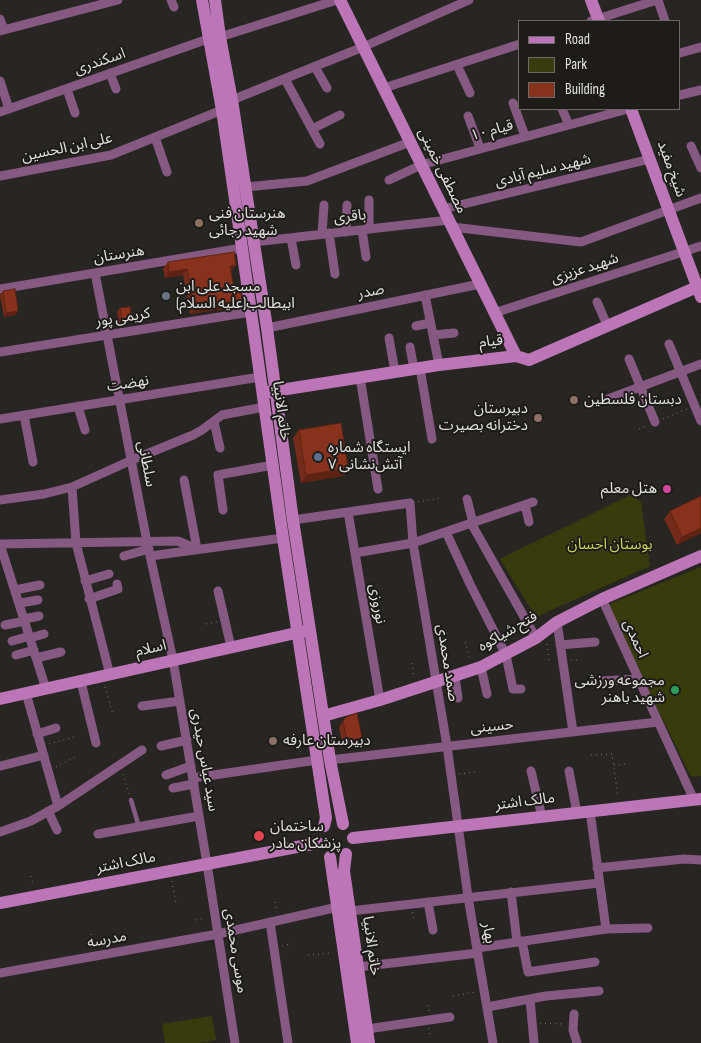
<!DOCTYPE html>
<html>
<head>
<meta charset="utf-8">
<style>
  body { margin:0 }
  #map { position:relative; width:701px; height:1043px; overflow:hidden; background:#272622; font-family:"Sofia Sans Condensed",sans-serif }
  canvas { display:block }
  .legend { position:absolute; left:518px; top:20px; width:162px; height:90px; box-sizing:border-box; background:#1d1c19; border:1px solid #6b6a68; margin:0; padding:6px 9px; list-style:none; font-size:15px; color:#e1e0de }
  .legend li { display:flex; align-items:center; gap:10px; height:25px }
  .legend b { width:25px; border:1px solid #6b6a68 }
</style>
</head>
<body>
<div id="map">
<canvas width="701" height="1043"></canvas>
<ul class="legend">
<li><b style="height:6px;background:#bc75b7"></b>Road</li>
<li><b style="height:14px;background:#383c0d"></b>Park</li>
<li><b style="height:14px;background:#88321d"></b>Building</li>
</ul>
</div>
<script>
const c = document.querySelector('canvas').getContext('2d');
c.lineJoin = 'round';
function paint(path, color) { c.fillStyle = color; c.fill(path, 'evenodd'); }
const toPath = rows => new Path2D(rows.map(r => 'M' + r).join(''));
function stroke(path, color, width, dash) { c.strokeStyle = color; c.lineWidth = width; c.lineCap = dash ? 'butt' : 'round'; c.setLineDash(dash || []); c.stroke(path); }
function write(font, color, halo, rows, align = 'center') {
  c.font = font + ' "Sofia Sans Condensed","Noto Sans Arabic",sans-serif'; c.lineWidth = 4; c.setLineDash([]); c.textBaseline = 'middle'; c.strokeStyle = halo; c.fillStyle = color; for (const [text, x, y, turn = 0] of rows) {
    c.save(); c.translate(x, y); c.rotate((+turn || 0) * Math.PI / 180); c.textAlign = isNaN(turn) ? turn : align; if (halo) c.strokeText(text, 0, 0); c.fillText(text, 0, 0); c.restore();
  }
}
const green = toPath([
  [630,495,641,502,650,566,536,617,500,559],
  [701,567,701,776,695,777,690,775,607,605],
  [212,1016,216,1040,199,1043,165,1043,162,1024]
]);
const path = toPath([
  [663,419,687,409],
  [639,429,648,425],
  [418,502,439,498],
  [206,624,217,622],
  [437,636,448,633],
  [465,642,470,660],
  [547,644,549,662],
  [571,660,577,660],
  [412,663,414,678],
  [105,687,113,715],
  [49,744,74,737],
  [591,755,612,754,618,797],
  [614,765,629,764],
  [56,767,75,757],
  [123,774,129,794],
  [459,774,477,772],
  [31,876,33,885],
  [172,881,176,904],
  [275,902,277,912],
  [412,912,414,920],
  [196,920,205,918],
  [91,934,94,948],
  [282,946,292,944],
  [308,955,333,953],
  [453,996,476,992],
  [428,1005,429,1012],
  [540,1023,561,1024],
  [429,1028,430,1037]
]);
const lane = toPath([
  [131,800,139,827]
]);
const street = toPath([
  [171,0,174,7],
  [658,0,665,21],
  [0,19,4,30],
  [591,21,657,0],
  [0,31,118,0],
  [220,37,337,0],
  [680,53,701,47],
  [457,65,470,93],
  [315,67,327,88],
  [110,73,116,89],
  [285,79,320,144],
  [0,81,9,109],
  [384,88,520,44],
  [67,89,75,113],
  [680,95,701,90],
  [232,100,363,47,469,0],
  [513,103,525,136],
  [562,109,569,125],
  [0,112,208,39],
  [468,116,480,148],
  [312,129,340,115],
  [155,137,167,172],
  [691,146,701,168],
  [0,176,111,155,222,110],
  [389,180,421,165,628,109],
  [246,187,307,181,410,142],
  [443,209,650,159],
  [452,227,581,242,701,198],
  [369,229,369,200],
  [362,230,366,257],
  [346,232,347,205],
  [329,233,335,274],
  [322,234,324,205],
  [291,238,296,265],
  [254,242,449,220],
  [95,273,147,542,173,660,207,864,235,1043],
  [0,289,242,248],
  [425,295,439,365],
  [597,302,607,325],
  [494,313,701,246],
  [416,326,430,323],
  [267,328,480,284],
  [433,335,454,333],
  [389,338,395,372],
  [669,344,701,421],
  [410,347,414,369],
  [0,352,251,312],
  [629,359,655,422],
  [420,368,432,439],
  [360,377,378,489],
  [608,399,701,364],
  [78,406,85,430],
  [24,415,33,462],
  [0,419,260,377],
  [214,422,220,448],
  [184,480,197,549],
  [72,487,76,543,110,675],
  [467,499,473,523],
  [0,500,44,494,72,487,132,460,193,435,202,430,222,415,264,407],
  [525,505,529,522],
  [223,510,218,475,273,465],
  [348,512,380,700],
  [293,520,410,503,413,543,447,746,468,897,493,1043],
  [471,523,536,638],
  [446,532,470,584,506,655,513,689,521,689],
  [0,544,178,541,197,549],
  [0,544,46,689],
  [355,553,413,543,533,502],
  [124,556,149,549],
  [150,556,283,538],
  [85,581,109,574],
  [15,590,40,585],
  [218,591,231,647],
  [89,599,118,589,117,584],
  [602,599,694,800],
  [20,603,38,600],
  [24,619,39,616],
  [557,622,573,732],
  [5,625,25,621],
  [30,638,44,634],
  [12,641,30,636],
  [560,645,595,642],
  [16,655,34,650],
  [36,658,61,652],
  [481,667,487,694],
  [455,676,458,698],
  [601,681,638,679],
  [81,682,96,743],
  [26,693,58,806],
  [142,706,180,701],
  [37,734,56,728],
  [161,746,187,740],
  [330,760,658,722],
  [1,766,44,755],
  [531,771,542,817],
  [569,771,577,813],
  [166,775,191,766],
  [193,778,317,760],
  [173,788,194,784],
  [48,811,57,830],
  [590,811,606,929],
  [0,832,31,821,58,806,142,750],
  [98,834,199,816],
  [597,868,684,859,701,860],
  [511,892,517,942],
  [428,902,433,930],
  [350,911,599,883],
  [270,922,288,1043],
  [522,941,528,972,595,962],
  [477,948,606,929,648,928],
  [358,967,478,953],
  [0,973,218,934,338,907],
  [530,999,534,1043],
  [487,1007,546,996,599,991],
  [574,1014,573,1030,577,1043],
  [367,1029,450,1017]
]);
const secondary = toPath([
  [202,0,222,110,242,248,283,538,326,818,324,826],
  [215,0,220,37,232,100,267,328,293,520,330,760,343,824],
  [340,0,516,356],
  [591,0,599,21],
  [631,109,701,297],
  [268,392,439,365,516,356,529,360,697,287],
  [0,699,305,631],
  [323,716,380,700,481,667,536,638,557,622,602,599,701,556],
  [353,838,701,799],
  [346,854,344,871,369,1043],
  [330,857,357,1043],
  [0,903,318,843]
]);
const wall = toPath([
  [168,262,236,265,231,271,234,289,242,300,237,307,190,314,183,275,165,278,163,269],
  [3,291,18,311,15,315,4,317,0,295],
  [120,308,132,319,129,322,119,324,117,312],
  [299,430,343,476,301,483,293,438],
  [701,496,701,533,677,545,664,519,670,511],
  [346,717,362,738,358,744,347,745,342,742,339,727]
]);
const shadedWall = toPath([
  [236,265,231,271,225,272,230,266],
  [187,269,183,275,165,278,169,272],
  [242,300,237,307,190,314,195,308],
  [18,311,15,315,4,317,6,313],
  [132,319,129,322,119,324,122,320],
  [348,468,343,476,301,483,306,475],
  [701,528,701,533,677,545,682,537],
  [362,738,358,744,347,745,351,740]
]);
const building = toPath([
  [234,252,236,265,230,266,234,289,240,288,242,300,195,308,187,269,169,272,168,262,234,252],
  [15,289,18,311,6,313,3,291,15,289],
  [130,307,132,319,122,320,120,308,130,307],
  [341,423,348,468,306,475,299,430,341,423],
  [701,496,701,528,682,537,670,511,701,496],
  [357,713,362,738,351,740,346,736,343,721,346,717,357,713]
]);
const markers = [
  [199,223,5,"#8d6e63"],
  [166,296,5,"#6b7280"],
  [574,400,5,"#8d6e63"],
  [538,418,5,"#8d6e63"],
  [318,457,5,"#5c6f8a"],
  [667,489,5,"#d1479c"],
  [675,690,5,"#2e9e5b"],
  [273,741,5,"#8d6e63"],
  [259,836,6,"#e0444e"]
];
const streetNames = [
  ["اسکندری",100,62,-19],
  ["قیام ۱۰",492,131,-15],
  ["علی ابن الحسین",67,148,-12],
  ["شیخ مفید",671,169,70],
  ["مصطفی خمینی",442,171,64],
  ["شهید سلیم آبادی",543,171,-14],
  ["باقری",350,217,-6],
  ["هنرستان",119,255,-9],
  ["شهید عزیزی",585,269,-18],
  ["صدر",371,292,-12],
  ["کریمی پور",123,318,-9],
  ["قیام",491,342,-7],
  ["نهضت",128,384,-9],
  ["خاتم الانبیا",281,411,82],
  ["سلطانی",146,464,79],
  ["نوروزی",377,604,80],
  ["فتح شیاکوه",508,632,-30],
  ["احمدی",635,639,66],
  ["اسلام",151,649,-13],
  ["صمد محمدی",447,663,81],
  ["حسینی",492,727,-6],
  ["سید عباس حیدری",204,760,80],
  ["مالک اشتر",525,802,-7],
  ["مالک اشتر",126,863,-11],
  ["بهار",488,933,80],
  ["مدرسه",107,940,-10],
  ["خاتم الانبیا",371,946,82],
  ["موسی محمدی",235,951,81]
];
const poiNames = [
  ["هنرستان فنی",209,214],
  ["شهید رجائی",209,231],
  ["مسجد علی ابن",176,287],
  ["ابیطالب(علیه السلام)",176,304],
  ["دبستان فلسطین",584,400],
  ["دبیرستان",528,409,"right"],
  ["دخترانه بصیرت",528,426,"right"],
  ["ایستگاه شماره",328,448],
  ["۷ آتش‌نشانی",328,465],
  ["هتل معلم",657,489,"right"],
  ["مجموعه ورزشی",665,681,"right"],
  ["شهید باهنر",665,698,"right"],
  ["دبیرستان عارفه",283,741],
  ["ساختمان",270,827],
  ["پزشکان مادر",270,844]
];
const parkNames = [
  ["بوستان احسان",610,545]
];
paint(green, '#383c0d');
stroke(path, '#777672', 1, [1, 4]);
stroke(lane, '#865982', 4.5);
stroke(street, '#865982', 9);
stroke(secondary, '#bc75b7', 12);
paint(wall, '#752b19');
paint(shadedWall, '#5f2314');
paint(building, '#88321d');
stroke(building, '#5f2314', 1);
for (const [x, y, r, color] of markers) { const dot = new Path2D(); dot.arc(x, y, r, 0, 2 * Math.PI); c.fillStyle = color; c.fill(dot); stroke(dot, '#1d1c19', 2); }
write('15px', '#e1e0de', '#1d1c19', streetNames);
write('15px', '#e1e0de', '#1d1c19', poiNames, 'left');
write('15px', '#c8d250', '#1d1c19', parkNames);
</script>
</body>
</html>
